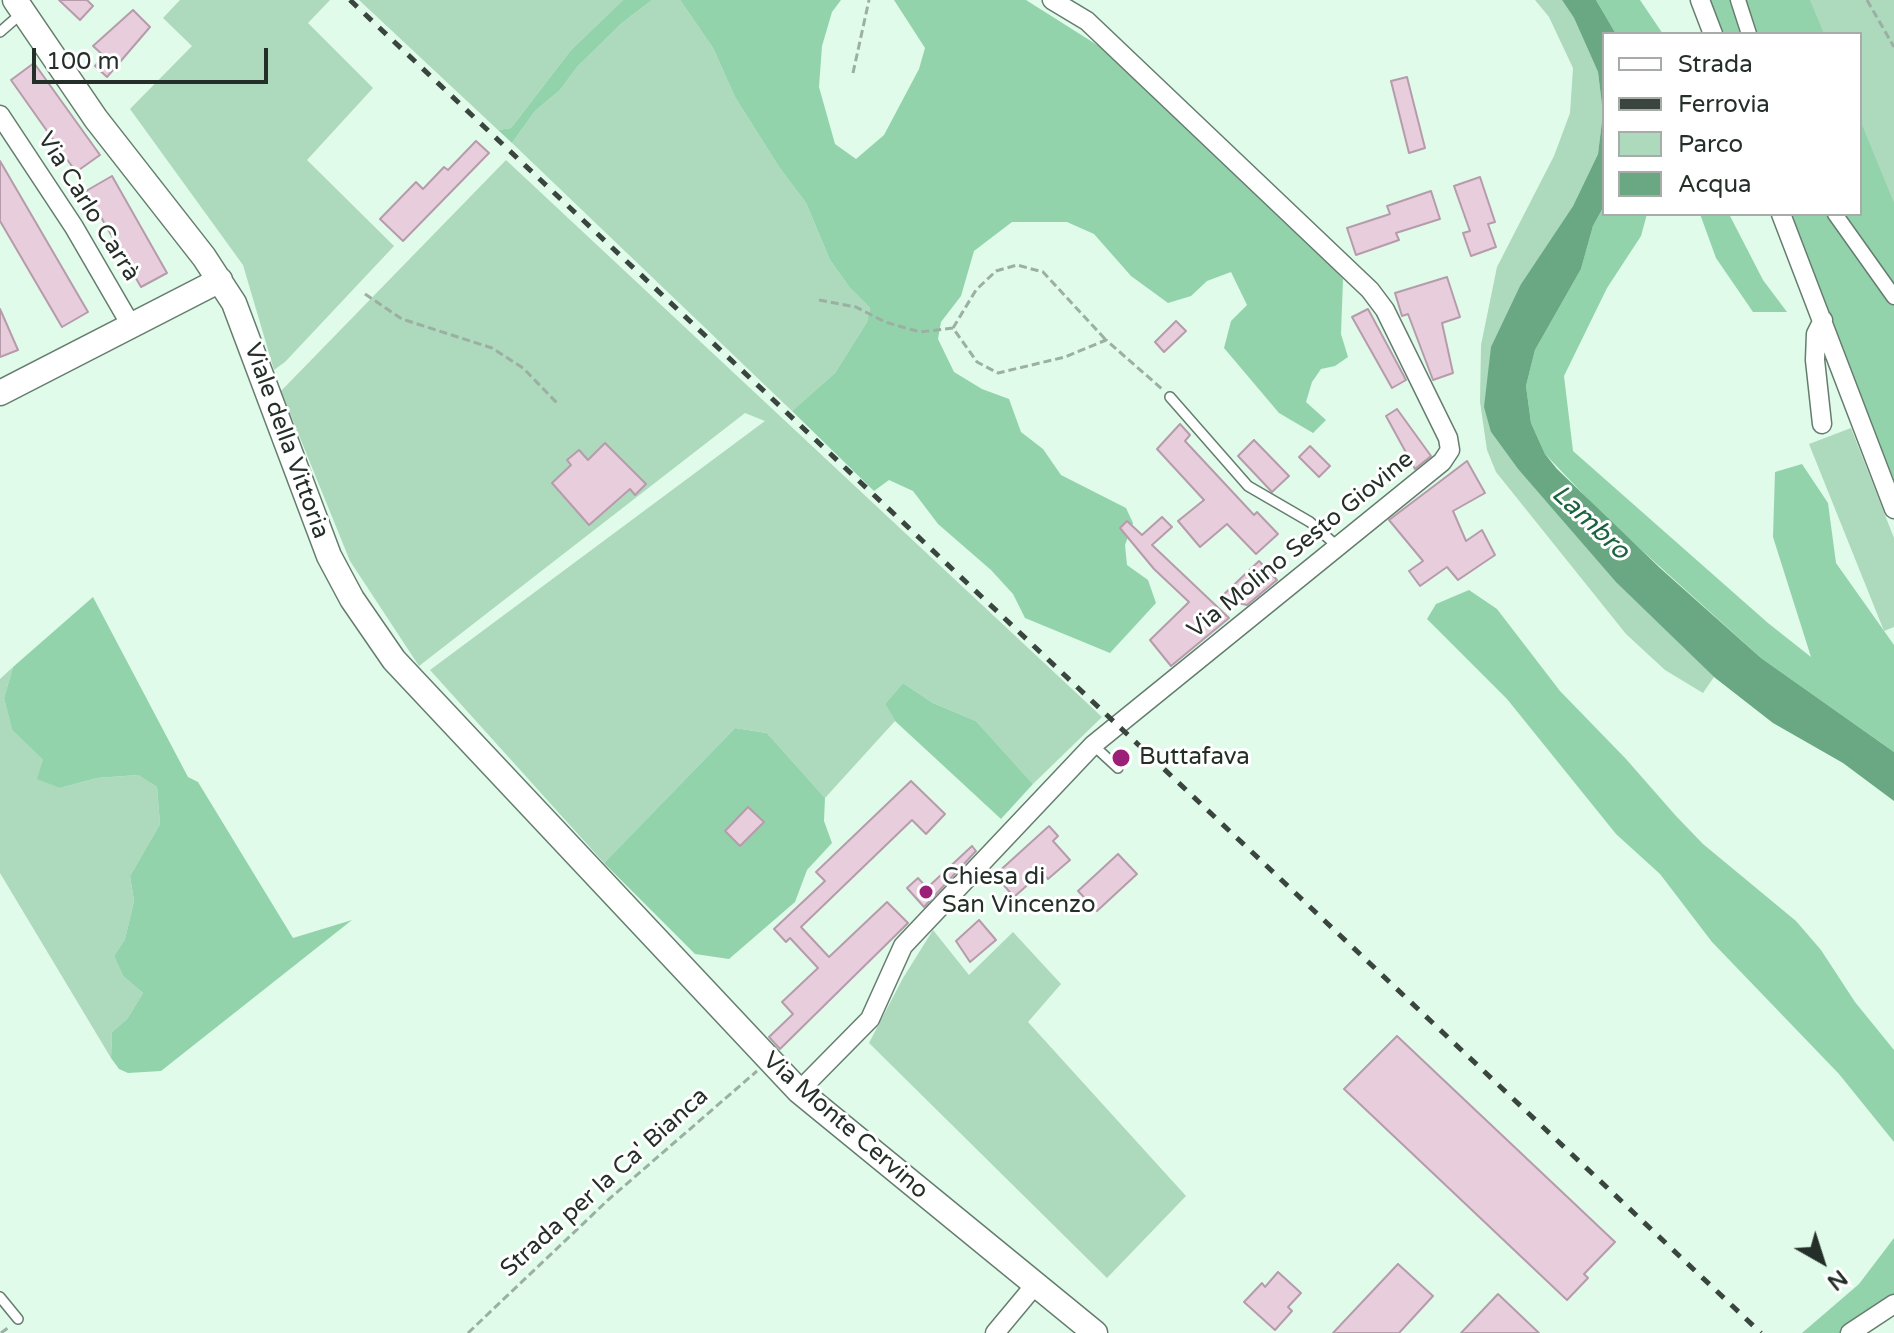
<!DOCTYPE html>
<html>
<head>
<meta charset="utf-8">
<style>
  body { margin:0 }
  #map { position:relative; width:1894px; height:1333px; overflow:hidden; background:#e0fbea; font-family:"Varela Round",sans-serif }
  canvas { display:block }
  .legend { position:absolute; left:1602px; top:32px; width:260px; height:184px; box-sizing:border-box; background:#fff; border:2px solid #a8aca9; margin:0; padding:10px 14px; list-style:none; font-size:24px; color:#252f29 }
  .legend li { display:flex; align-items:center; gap:16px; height:40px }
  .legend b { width:40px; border:2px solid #a8aca9 }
  .north { position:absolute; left:1782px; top:1221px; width:80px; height:80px; -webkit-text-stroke:6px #fff; paint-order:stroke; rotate:141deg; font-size:22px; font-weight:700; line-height:32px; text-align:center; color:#252f29 }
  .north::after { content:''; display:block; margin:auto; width:28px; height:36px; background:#252f29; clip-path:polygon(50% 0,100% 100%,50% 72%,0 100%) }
  .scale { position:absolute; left:32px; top:48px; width:236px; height:36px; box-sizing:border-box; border:4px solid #252f29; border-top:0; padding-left:10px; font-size:24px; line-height:28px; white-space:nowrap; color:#252f29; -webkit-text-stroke:6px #fff; paint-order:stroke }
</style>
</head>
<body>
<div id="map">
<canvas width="1894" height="1333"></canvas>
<ul class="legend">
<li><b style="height:10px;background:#fff"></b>Strada</li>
<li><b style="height:10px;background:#39453e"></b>Ferrovia</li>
<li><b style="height:22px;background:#add9bd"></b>Parco</li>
<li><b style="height:22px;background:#69a883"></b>Acqua</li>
</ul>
<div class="north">N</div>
<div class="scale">100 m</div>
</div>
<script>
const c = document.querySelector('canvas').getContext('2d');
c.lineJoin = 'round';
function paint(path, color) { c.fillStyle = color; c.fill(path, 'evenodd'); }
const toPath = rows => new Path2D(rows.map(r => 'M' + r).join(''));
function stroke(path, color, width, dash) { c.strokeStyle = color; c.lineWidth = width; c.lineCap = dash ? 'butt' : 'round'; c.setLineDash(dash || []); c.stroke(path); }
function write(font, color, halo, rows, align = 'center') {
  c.font = font + ' "Varela Round",sans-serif'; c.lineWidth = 6; c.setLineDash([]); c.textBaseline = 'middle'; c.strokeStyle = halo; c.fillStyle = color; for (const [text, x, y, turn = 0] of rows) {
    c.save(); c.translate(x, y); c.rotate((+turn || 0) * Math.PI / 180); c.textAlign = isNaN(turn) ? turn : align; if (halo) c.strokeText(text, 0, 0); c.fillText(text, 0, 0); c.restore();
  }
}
const green = toPath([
  [180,0,330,0,308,23,373,88,307,160,394,246,285,362,274,370,243,265,130,109,192,46,163,18],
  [359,0,623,0,571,50,511,128,498,130],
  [652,0,680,0,713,48,735,97,779,167,806,203,830,260,850,288,870,308,867,322,835,373,792,411,512,143,535,111,560,90,577,67,622,23],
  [1535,0,1562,0,1574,18,1598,72,1603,113,1598,154,1573,206,1521,284,1491,432,1518,469,1617,582,1714,677,1703,693,1665,670,1626,634,1496,472,1487,450,1480,402,1481,345,1497,267,1554,156,1570,113,1573,68,1549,17],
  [1709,0,1894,0,1894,490,1860,214,1860,34,1721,34],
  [506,160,1102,717,1033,784,976,721,933,703,903,683,885,704,895,721,825,798,767,733,735,728,604,863,430,670,765,421,745,413,419,666,350,561,281,391],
  [1851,428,1894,538,1894,627,1884,631,1809,444],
  [13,667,4,698,12,730,43,760,60,788,97,778,138,775,157,787,160,824,130,876,134,901,125,939,114,956,123,976,143,993,127,1019,112,1032,111,1058,0,873,0,679],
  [933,930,969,975,1013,932,1061,984,1028,1022,1186,1196,1107,1278,869,1043,903,978]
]);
const forest = toPath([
  [623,0,652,0,622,23,577,67,560,90,535,111,512,143,498,130,511,128,571,50],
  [680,0,841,0,832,12,822,46,819,87,835,144,856,159,884,135,919,69,925,48,894,0,1026,0,1102,48,1294,224,1343,279,1341,334,1348,357,1335,366,1321,369,1312,382,1306,402,1326,420,1313,433,1279,413,1224,348,1231,321,1247,305,1231,272,1207,281,1191,296,1168,303,1131,276,1094,234,1067,222,1012,222,974,251,961,296,941,322,938,339,954,372,982,389,1009,399,1021,432,1043,449,1061,475,1126,508,1133,523,1125,545,1127,565,1148,580,1156,603,1110,653,1025,618,1013,594,991,570,938,524,913,491,889,480,874,491,792,411,835,373,867,322,870,308,850,288,830,260,806,203,779,167,735,97,713,48],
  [1596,0,1640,0,1663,34,1616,34],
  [1709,0,1810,0,1824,34,1721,34],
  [1860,120,1894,203,1894,490,1789,214,1860,214],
  [1604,206,1604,214,1647,214,1641,236,1607,288,1564,376,1573,451,1768,623,1811,657,1773,537,1775,472,1802,464,1828,503,1836,563,1894,645,1894,752,1761,658,1606,518,1545,454,1531,423,1526,386,1535,350,1581,269,1593,226],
  [1700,214,1729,214,1763,280,1787,312,1753,312,1716,258],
  [1469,590,1497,609,1560,691,1626,759,1676,816,1703,844,1796,921,1821,950,1855,1002,1894,1050,1894,1142,1839,1074,1712,942,1660,874,1616,834,1507,699,1427,619,1436,604],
  [93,597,188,777,198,782,293,938,352,920,161,1071,128,1073,119,1069,111,1058,112,1032,127,1019,143,993,123,976,114,956,125,939,134,901,130,876,160,824,157,787,138,775,97,778,60,788,37,779,43,760,12,730,4,698,13,667],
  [903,683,933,703,976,721,1033,784,1001,819,895,721,885,704],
  [735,728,767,733,825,798,824,821,832,843,807,870,795,902,729,959,695,954,604,863],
  [1894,1238,1894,1304,1850,1333,1802,1333,1859,1284]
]);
const water = toPath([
  [1562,0,1596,0,1616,34,1604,34,1604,206,1593,226,1581,269,1535,350,1526,386,1531,423,1545,454,1557,469,1660,568,1761,658,1894,752,1894,801,1843,763,1773,723,1714,677,1616,582,1518,469,1491,432,1484,407,1491,347,1521,284,1573,206,1598,154,1603,113,1598,72,1574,18]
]);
const building = toPath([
  [59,0,87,0,93,6,80,20,59,0],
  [133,10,150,27,107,77,95,66,104,56,93,46,133,10],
  [34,63,100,155,76,172,11,80,34,63],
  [1407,77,1425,148,1409,153,1391,81,1407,77],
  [476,141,489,153,403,241,380,219,416,182,423,189,444,167,448,170,476,141],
  [0,161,88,312,62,327,0,221,0,161],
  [112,176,167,273,141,287,86,191,112,176],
  [1480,177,1495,222,1488,224,1496,247,1471,256,1463,233,1470,231,1454,186,1480,177],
  [1431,191,1440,219,1396,233,1399,240,1356,255,1347,228,1390,214,1387,206,1431,191],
  [1447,277,1460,317,1442,323,1453,373,1433,380,1408,314,1402,316,1395,293,1447,277],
  [0,309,18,350,0,357,0,309],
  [1368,309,1406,380,1392,388,1352,317,1368,309],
  [1176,321,1186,331,1164,352,1155,342,1176,321],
  [1397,409,1431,456,1415,469,1386,416,1397,409],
  [1180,424,1190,435,1185,441,1254,515,1257,512,1278,534,1256,554,1227,524,1200,547,1178,521,1204,500,1157,449,1180,424],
  [1254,440,1289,476,1272,492,1238,456,1254,440],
  [605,443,646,484,635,495,630,489,589,525,552,483,571,465,567,460,579,450,588,460,605,443],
  [1310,446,1330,466,1319,477,1299,457,1310,446],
  [1467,461,1485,493,1453,511,1466,541,1482,530,1495,555,1458,580,1447,567,1420,586,1409,571,1423,561,1389,520,1467,461],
  [1162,517,1172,527,1152,545,1229,618,1171,666,1150,640,1189,602,1154,569,1120,528,1127,521,1142,535,1162,517],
  [1259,561,1277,580,1247,605,1219,599,1259,561],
  [911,781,945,814,926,834,912,820,801,927,829,957,887,902,908,923,780,1049,769,1037,793,1014,782,1002,818,968,790,938,786,942,774,929,825,881,816,872,911,781],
  [748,807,764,822,740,846,725,831,748,807],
  [1049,826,1058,836,1053,841,1070,860,1048,879,1042,872,1014,897,995,875,1049,826],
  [972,846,976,851,924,907,907,888,918,878,927,888,972,846],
  [1118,854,1137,874,1097,911,1078,891,1118,854],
  [979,920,996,940,970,962,956,941,979,920],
  [1397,1036,1615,1242,1584,1274,1588,1278,1567,1300,1344,1089,1397,1036],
  [1398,1264,1433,1296,1399,1333,1333,1333,1398,1264],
  [1278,1272,1301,1293,1288,1307,1292,1311,1275,1330,1244,1302,1262,1283,1265,1287,1278,1272],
  [1498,1294,1539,1333,1461,1333,1498,1294]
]);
const path = toPath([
  [1867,0,1894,47],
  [853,73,869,0],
  [365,294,402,319,492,348,523,368,557,403],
  [819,300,856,307,885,322,920,332,953,328,977,362,998,373,1065,357,1106,340,1162,389],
  [953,328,976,290,996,271,1017,265,1043,272,1106,340],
  [1,1333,9,1327],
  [468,1333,608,1200,757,1071]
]);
const service = toPath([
  [0,32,23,12],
  [1170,397,1248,486,1310,522,1337,546],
  [1093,745,1118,768],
  [0,1297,18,1319]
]);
const pedestrian = toPath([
  [1738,0,1749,34],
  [1835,214,1894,297]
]);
const minor = toPath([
  [1700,0,1713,34],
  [0,115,74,227,132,327],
  [1781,214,1894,509],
  [1822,424,1815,360,1816,334,1823,320],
  [799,1091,870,1019,903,946,1093,745,1442,462,1450,450,1448,438,1385,310,1370,290,1087,21,1052,0],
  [995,1333,1035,1285],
  [1850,1333,1894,1304]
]);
const tertiary = toPath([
  [15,0,96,119,204,257,234,303,329,556,352,599,394,660,799,1091,1095,1333],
  [0,393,220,280]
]);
const rail = toPath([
  [350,0,1761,1333]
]);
const markers = [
  [1121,758,10,"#9c2077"],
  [926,892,8,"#9c2077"]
];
const streetNames = [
  ["Via Carlo Carrà",88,207,58],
  ["Viale della Vittoria",286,441,70],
  ["Via Molino Sesto Giovine",1301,545,-39],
  ["Via Monte Cervino",845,1126,41],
  ["Strada per la Ca' Bianca",605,1183,-42]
];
const poiNames = [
  ["Buttafava",1139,758],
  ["Chiesa di",942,878],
  ["San Vincenzo",942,906]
];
const waterNames = [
  ["Lambro",1590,523,43]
];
paint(green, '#add9bd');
paint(forest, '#93d3ac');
paint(water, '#69a883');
paint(building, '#e8cddc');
stroke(building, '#b69cab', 2);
stroke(service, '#657d6e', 12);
stroke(pedestrian, '#657d6e', 17);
stroke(minor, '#657d6e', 21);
stroke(tertiary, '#657d6e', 27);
stroke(path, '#9bafa3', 3, [8, 4]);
stroke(service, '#fff', 9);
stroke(pedestrian, '#fff', 14);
stroke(minor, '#fff', 18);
stroke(tertiary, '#fff', 24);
stroke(rail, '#39453e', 5, [10, 10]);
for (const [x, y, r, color] of markers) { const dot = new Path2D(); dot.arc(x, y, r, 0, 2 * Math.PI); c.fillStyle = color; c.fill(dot); stroke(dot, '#fff', 3); }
write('24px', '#252f29', '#fff', streetNames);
write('24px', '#252f29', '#fff', poiNames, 'left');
write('italic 26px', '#19633f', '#fff', waterNames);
</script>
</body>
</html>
